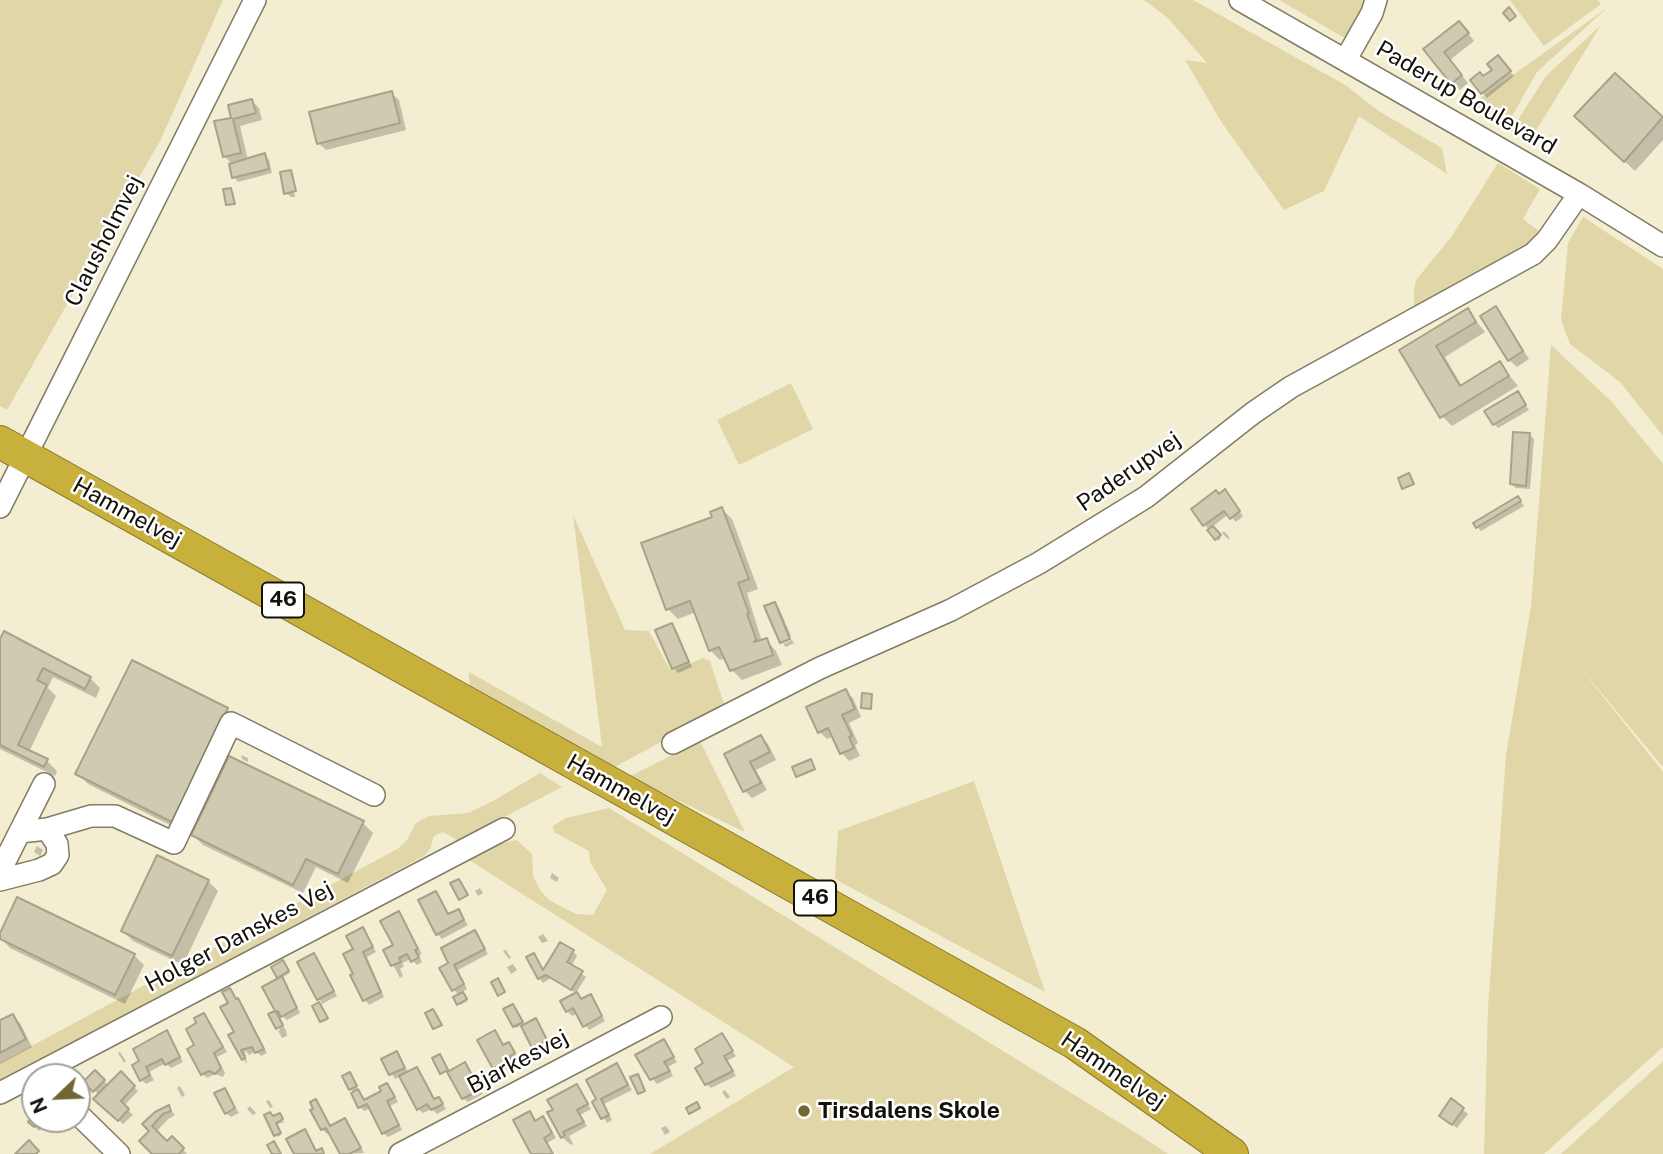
<!DOCTYPE html>
<html>
<head>
<meta charset="utf-8">
<style>
  body { margin:0 }
  #map { position:relative; width:1663px; height:1154px; overflow:hidden; background:#f3eed2; font-family:"Public Sans",sans-serif }
  canvas { display:block }
  .north { position:absolute; left:21px; top:1063px; width:70px; height:70px; box-sizing:border-box; background:#fff; border:2px solid #a1a09c; border-radius:50%; rotate:247deg; font-size:19px; font-weight:700; line-height:28px; text-align:center; color:#131108 }
  .north::after { content:''; display:block; margin:auto; width:24px; height:32px; background:#726734; clip-path:polygon(50% 0,100% 100%,50% 72%,0 100%) }
</style>
</head>
<body>
<div id="map">
<canvas width="1663" height="1154"></canvas>
<div class="north">N</div>
</div>
<script>
const c = document.querySelector('canvas').getContext('2d');
c.lineJoin = 'round';
function paint(path, color) { c.fillStyle = color; c.fill(path, 'evenodd'); }
const toPath = rows => new Path2D(rows.map(r => 'M' + r).join(''));
function stroke(path, color, width, dash) { c.strokeStyle = color; c.lineWidth = width; c.lineCap = dash ? 'butt' : 'round'; c.setLineDash(dash || []); c.stroke(path); }
function write(font, color, halo, rows, align = 'center') {
  c.font = font + ' "Public Sans",sans-serif'; c.lineWidth = 5; c.setLineDash([]); c.textBaseline = 'middle'; c.strokeStyle = halo; c.fillStyle = color; for (const [text, x, y, turn = 0] of rows) {
    c.save(); c.translate(x, y); c.rotate((+turn || 0) * Math.PI / 180); c.textAlign = isNaN(turn) ? turn : align; if (halo) c.strokeText(text, 0, 0); c.fillText(text, 0, 0); c.restore();
  }
}
const green = toPath([
  [0,0,223,0,161,139,7,410,0,406],
  [1144,0,1193,0,1347,86,1377,110,1442,148,1447,174,1359,116,1324,191,1284,210,1222,123,1185,60,1207,63,1168,18],
  [1279,0,1365,0,1364,11,1348,40],
  [1510,0,1598,0,1601,4,1544,46],
  [1607,8,1537,72,1507,125,1472,104],
  [1601,25,1529,142,1511,131,1546,76],
  [1498,163,1540,189,1523,219,1543,234,1527,249,1417,307,1414,305,1414,289,1416,280,1452,236],
  [1583,217,1663,269,1663,436,1620,382,1570,344,1561,320,1568,243],
  [1551,345,1612,402,1663,464,1663,767,1575,661,1663,772,1663,1047,1544,1154,1484,1154,1488,1008,1506,755,1531,606],
  [791,383,813,429,739,465,717,420],
  [573,515,625,630,649,631,669,668,674,671,703,658,710,661,725,707,613,768,470,695,469,672,602,747],
  [700,741,745,832,628,777],
  [540,773,562,787,462,839,457,840,443,832,434,836,430,849,424,856,97,1030,0,1084,0,1063,399,848,407,840,415,824,421,820,429,816,468,813,493,801],
  [974,781,1045,992,835,879,838,831],
  [609,808,1141,1136,1168,1154,650,1154,794,1067,469,860,499,844,517,840,532,854,533,876,540,890,549,900,576,914,593,915,607,890,590,862,589,851,554,832,553,826,566,818],
  [1663,1061,1663,1154,1561,1154]
]);
const shadow = toPath([
  [1466,30,1474,41,1450,60,1468,83,1460,90,1425,49],
  [1503,62,1514,76,1487,98,1472,80,1484,78],
  [1615,75,1663,120,1663,140,1635,171,1587,126],
  [391,93,399,100,406,130,326,150,318,143],
  [252,101,259,108,262,120,240,126,248,160,265,155,269,160,272,173,238,182,234,177,232,164,224,156,233,119],
  [291,172,294,175,291,175,295,197,291,197,286,193],
  [1495,308,1503,316,1529,359,1517,367,1509,360],
  [1468,311,1485,332,1445,357,1462,386,1500,364,1518,386,1452,426,1442,416,1402,351],
  [1517,393,1529,410,1498,428,1494,424],
  [1529,434,1534,439,1530,489,1516,488,1511,484],
  [1225,491,1243,516,1236,522,1229,514,1212,527,1221,538,1218,541,1193,510],
  [1518,498,1524,506,1481,531,1477,527],
  [722,509,732,519,758,589,747,593,762,642,766,640,776,651,782,665,742,680,732,670,726,658,720,660,710,650,696,612,678,619,668,609,714,518],
  [1224,531,1230,538,1228,539,1222,533],
  [775,604,779,608,791,636,781,641],
  [671,625,676,629,692,667,678,673,673,668],
  [792,640,794,643,786,647,783,644],
  [0,643,90,678,100,688,96,698,53,677,48,688,56,696,29,752,47,761,57,771,55,776,0,749],
  [845,691,853,698,861,717,849,723,858,743,855,745,860,756,849,761,842,753,834,736,827,739,820,732],
  [227,709,237,719,182,831,88,784,78,774],
  [761,737,768,744,776,760,756,770,767,790,752,798,745,791,726,755],
  [241,755,248,758,248,762,242,759],
  [811,761,816,770,799,777,797,776],
  [363,823,373,833,348,883,316,867,303,893,203,845,193,835],
  [37,846,43,850,40,856,34,852],
  [552,873,559,878,557,882,550,878],
  [208,881,218,891,183,965,133,941,123,931],
  [480,888,483,893,478,896,475,891],
  [435,893,450,916,458,911,468,925,442,939,437,934],
  [399,913,422,954,419,955,422,962,417,965,411,959,402,963,404,966,400,969,403,976,400,978,393,965],
  [362,929,376,952,367,957,384,997,369,1005,365,1000,355,974,355,950],
  [475,933,488,954,458,970,467,989,462,992,468,1001,460,1005,460,996,453,989,451,963],
  [543,934,548,941,542,943,538,937],
  [0,937,134,955,144,965,125,1004,10,948],
  [506,950,511,958,509,959,503,951],
  [573,951,577,956,571,967,586,977,576,993,551,978,543,983,539,978,533,955,544,971],
  [314,955,337,996,320,1005,328,1020,323,1022,314,1006,322,1002,318,999],
  [285,964,290,973,281,978,286,983,300,1013,287,1020,282,1016,280,979,278,977],
  [513,964,517,970,511,974,507,967],
  [229,990,242,1004,267,1053,261,1056,256,1051,249,1055,245,1050,247,1064,243,1059,236,1033],
  [577,994,582,1001,590,996,605,1021,589,1030,578,1013,572,1016,567,1011],
  [514,1008,524,1026,535,1021,540,1025,550,1045,538,1052,533,1047,522,1025,516,1028,505,1010],
  [275,1013,286,1030,287,1036,282,1038,278,1031,280,1030],
  [204,1015,227,1052,217,1057,225,1073,223,1077,215,1074,207,1078,203,1074,196,1045,199,1024],
  [12,1016,20,1023,32,1047,0,1064,0,1022],
  [167,1032,183,1062,171,1068,166,1063,149,1072,154,1080,146,1084,142,1080,142,1062],
  [495,1032,505,1046,509,1044,513,1049,518,1058,513,1061,515,1064,499,1073,494,1068],
  [721,1035,736,1056,727,1061,736,1076,711,1088,707,1084,706,1063],
  [664,1041,677,1062,668,1067,673,1076,657,1084,652,1078],
  [120,1052,126,1061,124,1063,118,1053],
  [396,1054,409,1073,416,1069,421,1074,435,1101,439,1099,446,1109,437,1114,432,1109,423,1113,418,1109,401,1076,395,1079,384,1060],
  [465,1064,483,1094,468,1102,463,1098],
  [617,1066,632,1090,604,1104,612,1120,607,1123,594,1102],
  [95,1072,109,1086,121,1074,138,1091,124,1106,133,1115,123,1124,96,1099,99,1095,86,1082],
  [351,1076,357,1088,356,1089,365,1101,384,1092,387,1085,391,1090,398,1102,390,1106,402,1130,388,1137,383,1133,371,1108,364,1111,360,1107,351,1089],
  [180,1086,185,1095,182,1097,177,1088],
  [577,1086,591,1109,580,1115,587,1126,569,1136,573,1144,571,1145,562,1137,555,1110],
  [224,1090,239,1113,231,1117,226,1113],
  [725,1090,730,1097,727,1099,722,1092],
  [269,1100,273,1107,270,1108,266,1101],
  [316,1101,332,1127,345,1120,349,1125,364,1153,342,1154,330,1132,327,1134,322,1129],
  [1452,1101,1468,1114,1457,1128,1446,1120],
  [250,1106,256,1113,253,1115,247,1109],
  [168,1107,175,1115,168,1119,156,1132,167,1144,172,1138,187,1154,154,1154,151,1131,145,1124],
  [530,1113,536,1122,543,1118,548,1123,556,1138,547,1143,553,1154,533,1154],
  [272,1116,281,1117,284,1122,276,1125,281,1135,278,1137],
  [35,1117,35,1119,51,1119,39,1131,30,1122],
  [666,1126,670,1132,665,1135,661,1128]
]);
const building = toPath([
  [1509,7,1516,16,1510,21,1503,13,1509,7],
  [1459,21,1469,33,1444,52,1462,75,1451,84,1423,49,1459,21],
  [1498,55,1511,71,1481,94,1470,80,1480,72,1483,76,1492,70,1487,64,1498,55],
  [1615,73,1663,117,1624,162,1574,116,1615,73],
  [392,91,400,123,317,144,309,112,392,91],
  [252,99,256,113,233,119,241,153,223,157,214,121,231,118,228,105,252,99],
  [265,153,269,169,232,178,229,164,265,153],
  [291,170,296,191,284,194,280,172,291,170],
  [231,188,235,204,226,205,223,189,231,188],
  [1496,306,1523,351,1508,361,1480,316,1496,306],
  [1468,308,1476,322,1436,346,1460,386,1500,361,1509,376,1440,418,1399,350,1468,308],
  [1518,391,1526,405,1493,425,1484,411,1518,391],
  [1513,432,1530,433,1526,486,1510,484,1513,432],
  [1409,473,1414,484,1402,489,1398,478,1409,473],
  [1225,489,1240,511,1230,519,1224,511,1203,526,1191,509,1216,490,1219,494,1225,489],
  [1518,496,1521,501,1476,528,1473,523,1518,496],
  [722,507,749,579,738,583,749,613,747,614,756,639,754,642,767,638,773,655,730,671,719,647,709,651,690,601,666,610,641,543,712,517,710,512,722,507],
  [1213,526,1221,535,1215,540,1207,530,1213,526],
  [775,602,790,639,780,643,764,606,775,602],
  [672,623,689,662,672,669,655,630,672,623],
  [4,631,91,677,85,689,43,668,37,680,47,685,18,745,48,759,44,767,0,745,0,639,4,631],
  [132,660,228,708,172,822,75,774,132,660],
  [846,689,855,709,842,715,852,736,849,737,854,748,840,754,828,728,818,733,806,707,846,689],
  [862,693,872,694,871,709,861,708,862,693],
  [761,735,770,752,750,762,761,783,743,792,724,754,761,735],
  [229,756,364,821,338,874,306,859,293,885,191,835,229,756],
  [811,759,815,769,796,777,792,767,811,759],
  [157,855,209,880,172,956,121,931,157,855],
  [459,879,468,895,459,900,450,883,459,879],
  [436,891,448,914,459,909,464,920,436,935,418,900,436,891],
  [17,897,135,954,115,995,0,939,0,933,17,897],
  [399,911,418,949,415,950,419,957,411,962,407,954,399,958,401,962,391,966,383,950,393,945,380,921,399,911],
  [363,927,373,947,363,952,381,992,363,1001,350,975,353,974,343,954,353,949,346,936,363,927],
  [475,930,485,949,454,965,464,984,452,991,439,968,448,963,441,948,475,930],
  [560,942,574,950,567,962,583,971,571,990,546,975,538,979,526,957,534,953,543,970,560,942],
  [314,953,334,991,317,1000,297,962,314,953],
  [283,960,289,971,277,978,271,967,283,960],
  [282,976,297,1008,281,1017,278,1011,276,1012,283,1025,276,1029,268,1014,275,1011,262,987,282,976],
  [498,978,505,992,498,996,491,982,498,978],
  [230,988,236,999,238,998,264,1049,255,1053,252,1047,241,1050,245,1058,242,1060,228,1035,234,1032,220,1007,228,1003,222,992,230,988],
  [463,992,467,999,457,1005,453,997,463,992],
  [577,992,581,999,591,994,602,1016,583,1027,573,1008,566,1012,560,1001,577,992],
  [319,1002,328,1018,320,1022,312,1006,319,1002],
  [513,1004,523,1022,513,1027,503,1009,513,1004],
  [433,1009,442,1025,433,1029,425,1013,433,1009],
  [204,1013,223,1047,214,1053,221,1068,215,1074,209,1071,201,1075,187,1049,194,1045,186,1029,196,1023,194,1018,204,1013],
  [13,1014,26,1039,0,1053,0,1020,13,1014],
  [536,1018,547,1040,532,1048,521,1026,536,1018],
  [167,1030,180,1057,165,1065,162,1059,146,1067,150,1075,140,1081,132,1065,139,1061,133,1049,167,1030],
  [495,1030,503,1045,509,1042,515,1053,510,1056,511,1059,493,1069,477,1040,495,1030],
  [722,1033,733,1051,724,1056,733,1071,705,1085,695,1068,703,1063,695,1049,722,1033],
  [664,1039,674,1057,664,1062,670,1071,650,1080,635,1055,664,1039],
  [397,1051,405,1068,389,1075,381,1059,397,1051],
  [440,1054,448,1070,440,1074,432,1058,440,1054],
  [465,1062,480,1090,462,1099,447,1072,465,1062],
  [617,1063,628,1085,601,1099,609,1115,601,1119,592,1102,596,1099,586,1080,617,1063],
  [417,1067,434,1099,439,1097,443,1104,431,1110,427,1104,417,1110,399,1076,417,1067],
  [95,1070,105,1080,93,1092,83,1082,95,1070],
  [121,1071,135,1086,121,1101,129,1109,118,1121,93,1099,121,1071],
  [350,1072,357,1086,349,1090,342,1076,350,1072],
  [638,1074,645,1091,638,1094,630,1077,638,1074],
  [387,1083,395,1097,387,1101,399,1125,382,1134,367,1104,358,1108,351,1093,358,1089,364,1100,381,1091,379,1087,387,1083],
  [577,1084,588,1104,577,1110,584,1122,563,1132,565,1135,561,1138,547,1112,553,1110,547,1100,577,1084],
  [225,1088,235,1108,225,1114,214,1093,225,1088],
  [1451,1098,1464,1108,1452,1125,1439,1116,1451,1098],
  [316,1099,330,1126,345,1118,361,1148,349,1154,340,1154,326,1128,321,1130,310,1110,313,1109,310,1102,316,1099],
  [697,1102,700,1108,689,1114,686,1108,697,1102],
  [169,1105,171,1111,163,1114,152,1126,167,1141,172,1136,184,1148,179,1154,152,1154,139,1141,149,1131,142,1124,155,1112,169,1105],
  [35,1109,35,1119,42,1119,34,1127,28,1122,34,1115,31,1112,35,1109],
  [530,1111,535,1121,543,1116,552,1133,544,1138,553,1154,531,1154,513,1120,530,1111],
  [270,1112,273,1116,280,1113,283,1119,276,1123,281,1133,274,1136,264,1115,270,1112],
  [305,1129,316,1151,322,1148,324,1154,294,1154,286,1139,305,1129],
  [29,1140,39,1151,36,1154,15,1154,29,1140],
  [274,1141,281,1154,272,1154,267,1145,274,1141]
]);
const minor = toPath([
  [1240,0,1579,194,1663,246],
  [1346,59,1372,13,1376,0],
  [0,507,255,0],
  [673,743,820,668,951,610,1039,563,1146,497,1253,413,1291,387,1533,254,1547,240,1579,194],
  [20,832,47,829,91,816,115,816,174,843,231,723,374,795],
  [0,871,44,784],
  [0,880,39,870,52,864,58,855,57,844,47,829],
  [0,1093,504,829],
  [77,1113,119,1154],
  [400,1154,661,1017]
]);
const highway = toPath([
  [0,442,1075,1043,1232,1154]
]);
const markers = [
  [804,1111,7,"#726734"]
];
const shields = [
  [283,600,42],
  [815,898,42]
];
const shieldNames = [
  ["46",283,600],
  ["46",815,898]
];
const streetNames = [
  ["Paderup Boulevard",1466,98,30],
  ["Clausholmvej",104,241,-63],
  ["Paderupvej",1129,472,-35],
  ["Hammelvej",127,513,29],
  ["Hammelvej",621,790,29],
  ["Holger Danskes Vej",239,937,-28],
  ["Bjarkesvej",518,1062,-28],
  ["Hammelvej",1113,1071,34]
];
const poiNames = [
  ["Tirsdalens Skole",818,1111]
];
paint(green, '#e0d6a7');
paint(shadow, '#0003');
paint(building, '#d0cbb0');
stroke(building, '#a8a289', 2);
stroke(minor, '#817c64', 24);
stroke(highway, '#89782a', 34);
stroke(minor, '#fff', 21);
stroke(highway, '#c8b03c', 32);
for (const [x, y, r, color] of markers) { const dot = new Path2D(); dot.arc(x, y, r, 0, 2 * Math.PI); c.fillStyle = color; c.fill(dot); stroke(dot, '#fff', 2.5); }
for (const [x, y, w] of shields) { const box = new Path2D(); box.roundRect(x - w / 2, y - 17.5, w, 35, 5); c.fillStyle = '#fff'; c.fill(box); stroke(box, '#131108', 2); }
write('bold 21px', '#131108', null, shieldNames);
write('23px', '#131108', '#fff', streetNames);
write('bold 23px', '#131108', '#fff', poiNames, 'left');
</script>
</body>
</html>
